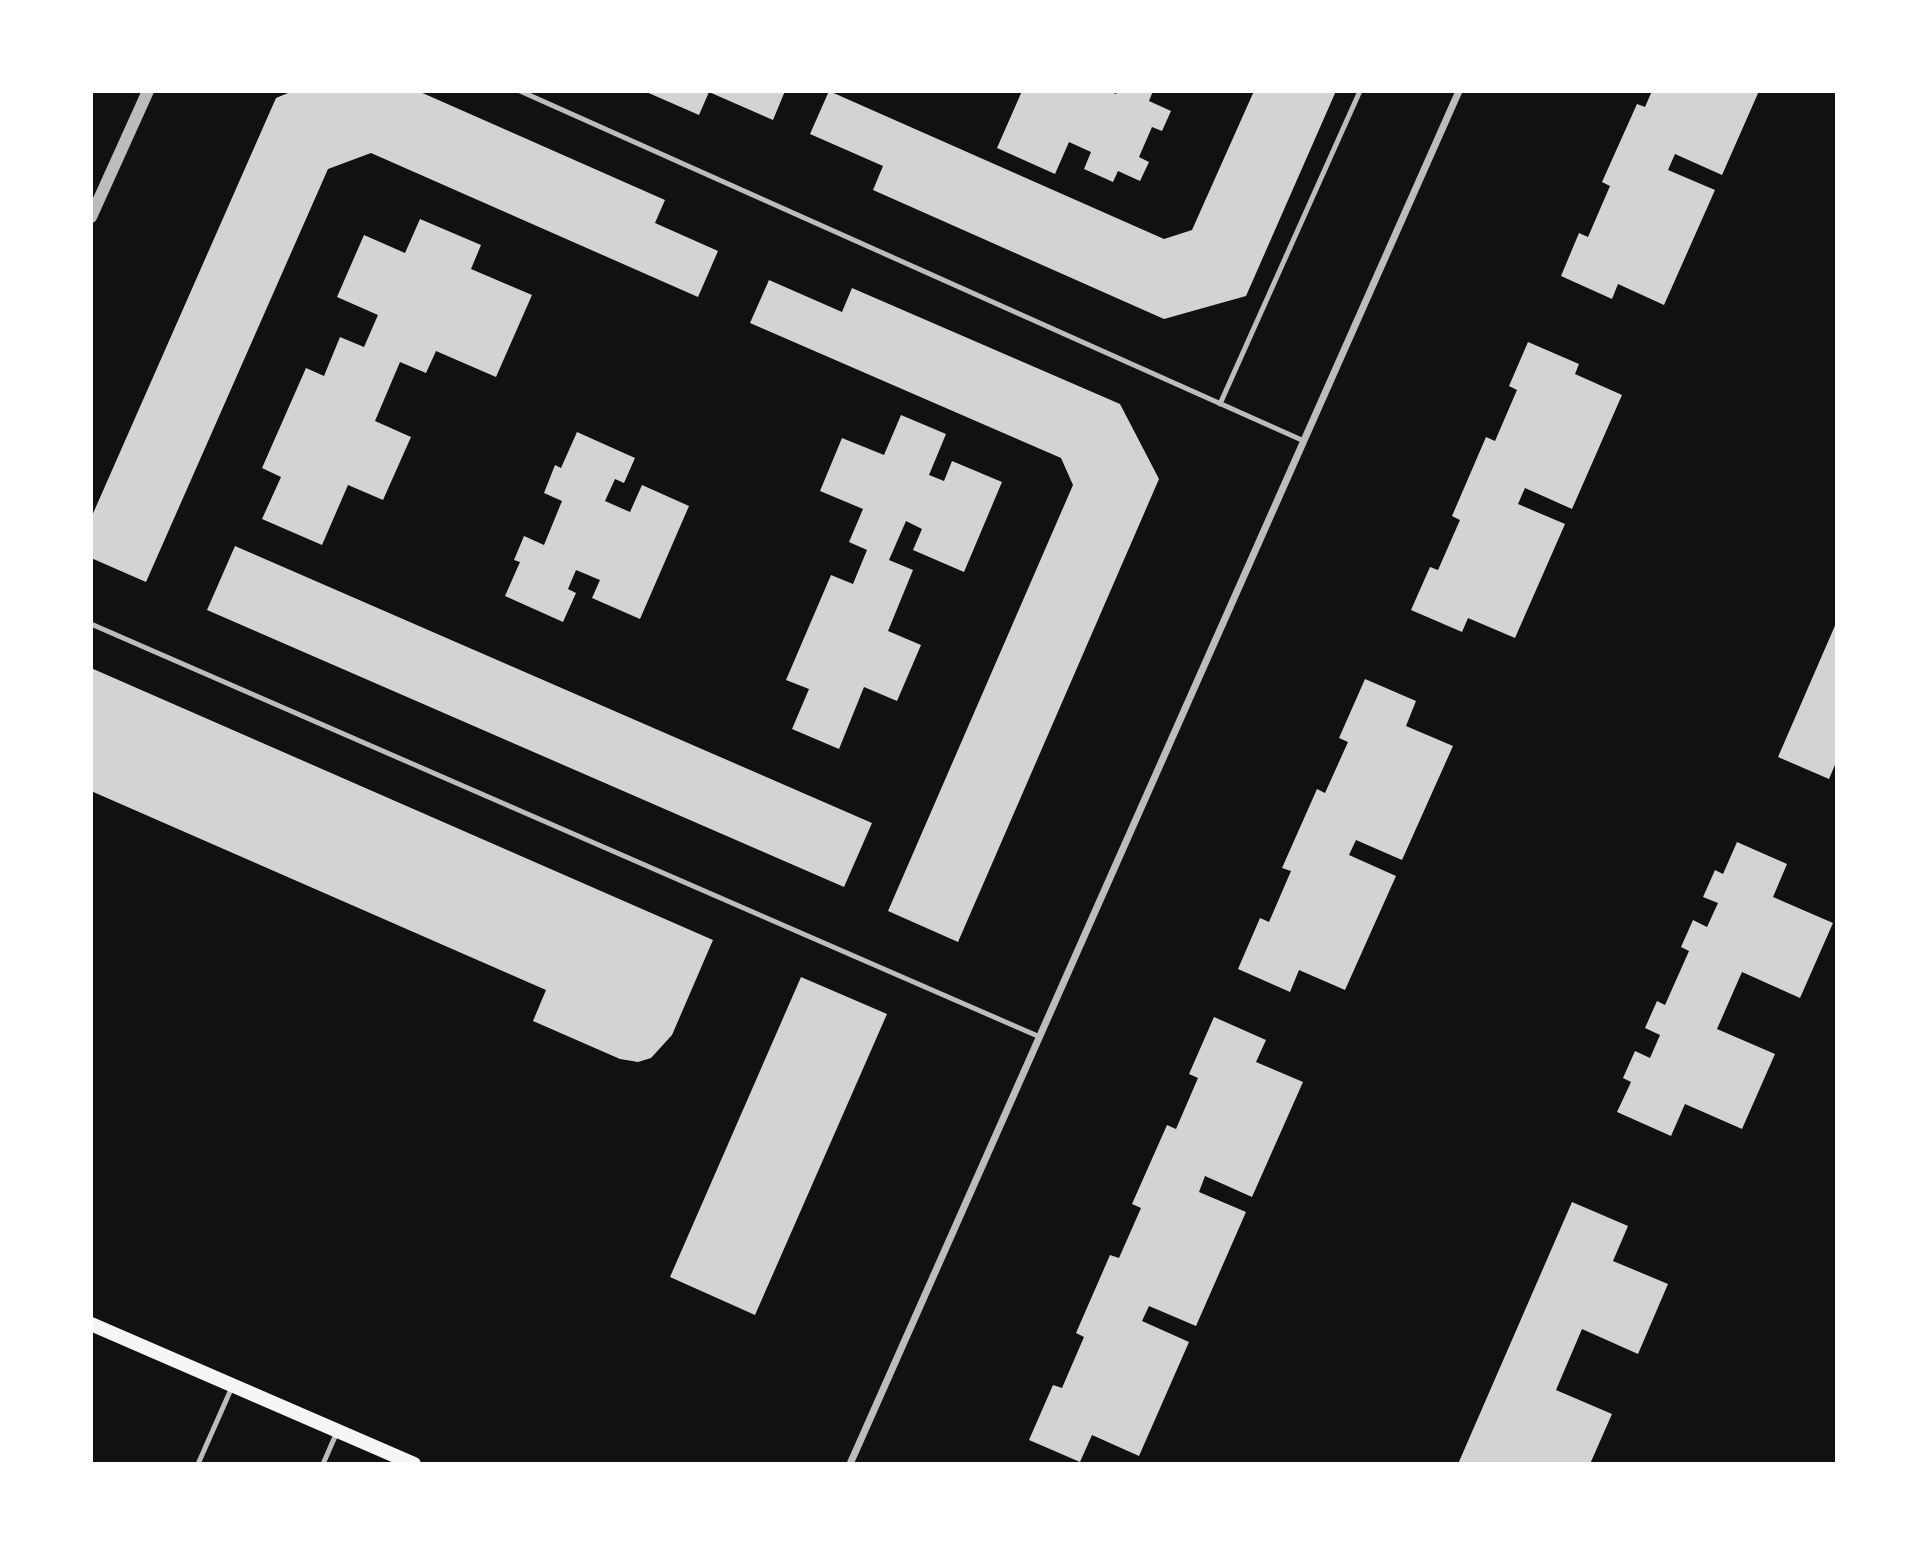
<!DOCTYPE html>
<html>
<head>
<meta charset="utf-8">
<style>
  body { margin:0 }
  #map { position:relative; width:1928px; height:1555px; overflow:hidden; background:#111; font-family:Mulish,sans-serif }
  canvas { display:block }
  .frame { position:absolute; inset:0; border:93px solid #fff; pointer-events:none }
</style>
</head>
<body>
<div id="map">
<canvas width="1928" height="1555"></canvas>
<div class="frame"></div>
</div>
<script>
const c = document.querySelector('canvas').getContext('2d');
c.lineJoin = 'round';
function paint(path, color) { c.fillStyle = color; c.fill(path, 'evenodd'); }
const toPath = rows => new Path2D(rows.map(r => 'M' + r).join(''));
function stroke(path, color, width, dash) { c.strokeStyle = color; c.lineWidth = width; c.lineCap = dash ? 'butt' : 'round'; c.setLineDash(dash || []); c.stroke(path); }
const building = toPath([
  [293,91,418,91,665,200,655,223,718,251,698,297,371,153,328,169,146,582,91,558,91,518,276,98],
  [644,91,785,91,773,120,709,92,699,115],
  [829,91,1164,239,1192,230,1254,91,1336,91,1246,296,1164,319,873,190,883,166,810,134],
  [1022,91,1109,91,1116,94,1118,91,1153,91,1149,101,1171,111,1162,131,1152,127,1139,157,1149,162,1140,181,1118,171,1113,182,1084,169,1091,152,1069,142,1055,174,997,148],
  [1652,91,1759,91,1722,175,1675,154,1668,170,1715,190,1664,305,1618,284,1612,299,1561,276,1579,233,1588,237,1610,186,1602,182,1637,104,1645,107],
  [420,219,481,245,471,269,532,295,496,377,436,351,426,373,400,362,375,421,411,437,383,500,348,485,322,545,262,519,281,477,262,468,306,368,324,376,340,337,364,347,378,315,337,297,364,235,405,253],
  [769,280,842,312,852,288,1120,404,1159,479,958,942,888,911,1073,485,1061,458,750,323],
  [1528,342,1579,364,1575,374,1622,395,1572,509,1525,488,1518,504,1565,524,1515,638,1468,618,1462,632,1411,610,1430,567,1438,570,1460,520,1452,516,1486,437,1495,441,1517,390,1509,386],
  [901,415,946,434,929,475,944,481,952,461,1002,482,964,572,913,550,922,529,906,521,889,560,913,570,888,631,921,645,897,701,864,687,839,749,792,729,809,689,786,680,831,575,853,584,867,550,849,542,863,509,820,491,842,438,884,455],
  [577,432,635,458,624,483,615,479,605,501,630,512,642,485,689,506,640,619,592,598,600,580,576,570,568,589,576,593,563,622,505,596,520,562,514,560,524,536,544,545,562,501,544,493,555,465,561,468],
  [235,546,872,823,844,887,207,610],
  [1837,621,1837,760,1829,779,1778,757],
  [91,668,713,940,672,1035,651,1058,638,1062,620,1059,533,1021,546,990,91,791],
  [1365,679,1416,701,1406,726,1453,746,1402,860,1356,840,1349,855,1396,876,1345,990,1299,970,1290,992,1238,969,1260,918,1269,922,1291,871,1282,868,1317,789,1325,793,1348,742,1339,738],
  [1737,842,1787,864,1773,897,1833,923,1800,998,1742,972,1717,1029,1775,1054,1742,1129,1685,1104,1671,1136,1617,1112,1631,1082,1623,1078,1635,1051,1650,1058,1660,1035,1645,1028,1657,1001,1665,1005,1689,951,1681,947,1693,920,1707,927,1718,903,1703,897,1715,870,1723,874],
  [801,977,887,1014,755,1315,670,1277],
  [1214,1017,1266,1040,1256,1062,1303,1082,1252,1197,1205,1176,1199,1192,1246,1212,1196,1326,1149,1306,1142,1321,1189,1342,1139,1456,1092,1435,1080,1462,1029,1440,1053,1385,1062,1388,1084,1337,1076,1333,1110,1255,1119,1258,1141,1208,1132,1204,1167,1125,1176,1129,1198,1078,1189,1074],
  [1572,1202,1628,1226,1613,1261,1668,1284,1638,1354,1582,1329,1556,1390,1612,1414,1590,1464,1530,1464,1525,1462,1524,1464,1458,1464]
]);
const service = toPath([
  [520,91,1304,441],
  [1220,404,1360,91],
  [91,624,1040,1037],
  [198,1464,232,1387],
  [323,1464,337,1432]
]);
const minor = toPath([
  [850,1464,1459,91]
]);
const tertiary = toPath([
  [91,217,148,91]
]);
const secondary = toPath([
  [91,1324,414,1464]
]);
paint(building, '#d3d3d3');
stroke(service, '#bcbcbc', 5);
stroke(minor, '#bcbcbc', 7);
stroke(tertiary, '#bcbcbc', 12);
stroke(secondary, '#f5f5f5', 14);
</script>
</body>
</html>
